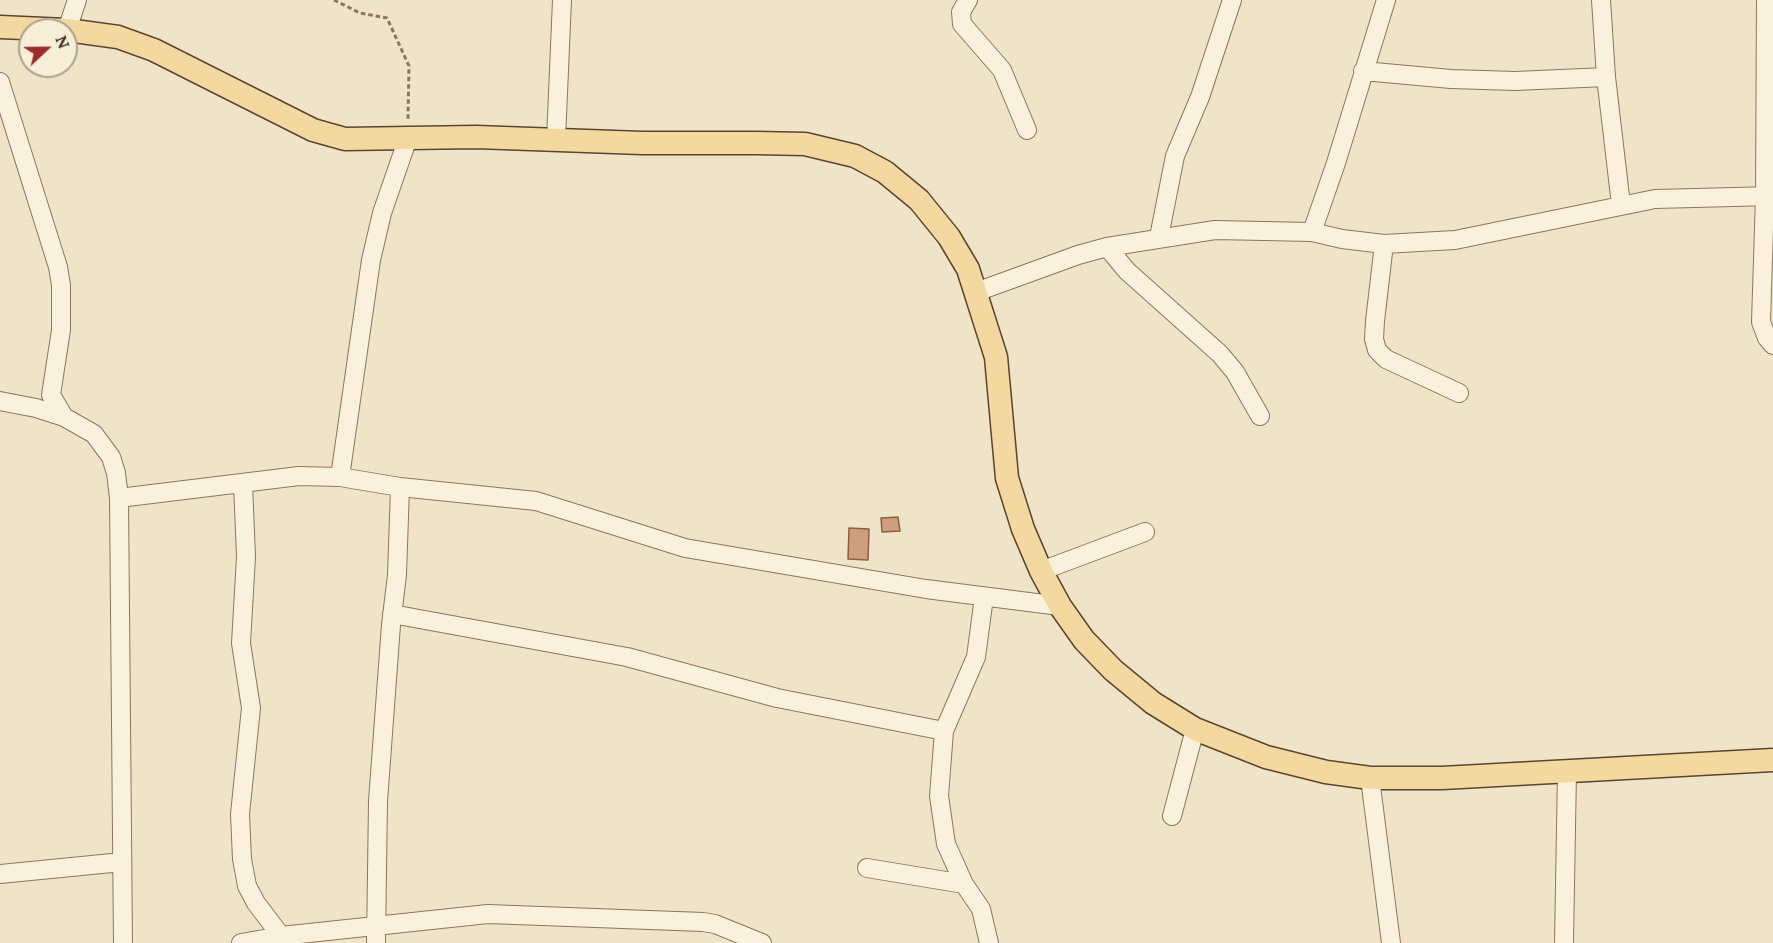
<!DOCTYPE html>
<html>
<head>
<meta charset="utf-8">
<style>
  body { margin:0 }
  #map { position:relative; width:1773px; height:943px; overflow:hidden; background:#f0e4c8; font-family:Lora,serif }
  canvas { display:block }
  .north { position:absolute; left:18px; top:18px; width:60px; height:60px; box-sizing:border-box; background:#f7eed8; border:2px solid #ada18e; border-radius:50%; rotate:68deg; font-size:16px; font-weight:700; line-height:24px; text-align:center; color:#3d2e20 }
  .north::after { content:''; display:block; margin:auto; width:21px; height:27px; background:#9e2a2b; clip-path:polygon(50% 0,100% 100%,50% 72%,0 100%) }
</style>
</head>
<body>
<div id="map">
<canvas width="1773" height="943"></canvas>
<div class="north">N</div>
</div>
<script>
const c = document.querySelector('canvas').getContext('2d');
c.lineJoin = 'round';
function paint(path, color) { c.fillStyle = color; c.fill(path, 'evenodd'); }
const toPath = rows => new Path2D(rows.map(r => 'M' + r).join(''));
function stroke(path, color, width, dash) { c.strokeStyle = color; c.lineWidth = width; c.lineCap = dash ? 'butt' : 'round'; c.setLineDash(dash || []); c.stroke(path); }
const building = toPath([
  [898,517,900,531,882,532,881,518,898,517],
  [849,528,869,529,868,560,848,559,849,528]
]);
const path = toPath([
  [334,0,360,13,387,18,409,66,408,119]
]);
const minor = toPath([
  [968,0,961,12,962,24,1002,70,1027,130],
  [1601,0,1606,77,1621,205],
  [1766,0,1765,196,1761,322,1767,338,1773,345],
  [67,30,77,0],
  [1363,71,1451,79,1515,81,1606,77],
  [0,82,58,267,61,285,61,330,51,395,64,417],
  [556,140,562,0],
  [1312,232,1336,163,1386,0],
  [1159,237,1175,156,1200,97,1232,0],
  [1384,244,1375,321,1374,339,1377,350,1386,359,1459,393],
  [1107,247,1127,271,1220,354,1235,372,1260,416],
  [976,292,1078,255,1107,247,1215,230,1312,232,1342,239,1384,244,1455,240,1655,199,1773,196],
  [0,401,36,408,64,417,94,434,111,457,116,473,119,498,123,943],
  [340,477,371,260,382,213,408,138],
  [243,483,246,557,241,643,251,708,240,814,242,859,247,886,256,903,281,936],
  [119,498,299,476,340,477,400,487,536,501,685,548,926,589,1060,606],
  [1041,571,1145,532],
  [984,597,976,657,944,731,939,796,946,844,964,884,981,909,989,943],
  [392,614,627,657,777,698,944,731],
  [1370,778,1391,943],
  [1172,816,1195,729],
  [867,868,964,884],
  [0,874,122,862],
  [241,943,281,936,488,914,703,922,715,924,762,943],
  [376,943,378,801,391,625,397,575,400,487],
  [1564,943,1567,771]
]);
const major = toPath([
  [0,27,67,30,118,37,154,50,313,130,345,139,476,137,642,143,756,143,805,144,855,156,885,172,919,200,949,237,968,269,996,357,1007,478,1023,529,1041,571,1060,606,1084,640,1113,670,1153,703,1195,729,1266,757,1326,772,1370,778,1442,778,1773,760]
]);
paint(building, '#cf9f7d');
stroke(building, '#8d5f41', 1.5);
stroke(minor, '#8d765c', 20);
stroke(major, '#5b4430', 25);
stroke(path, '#8d765c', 3, [4.5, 3]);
stroke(minor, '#faf1dc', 18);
stroke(major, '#f3d9a0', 22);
</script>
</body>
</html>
